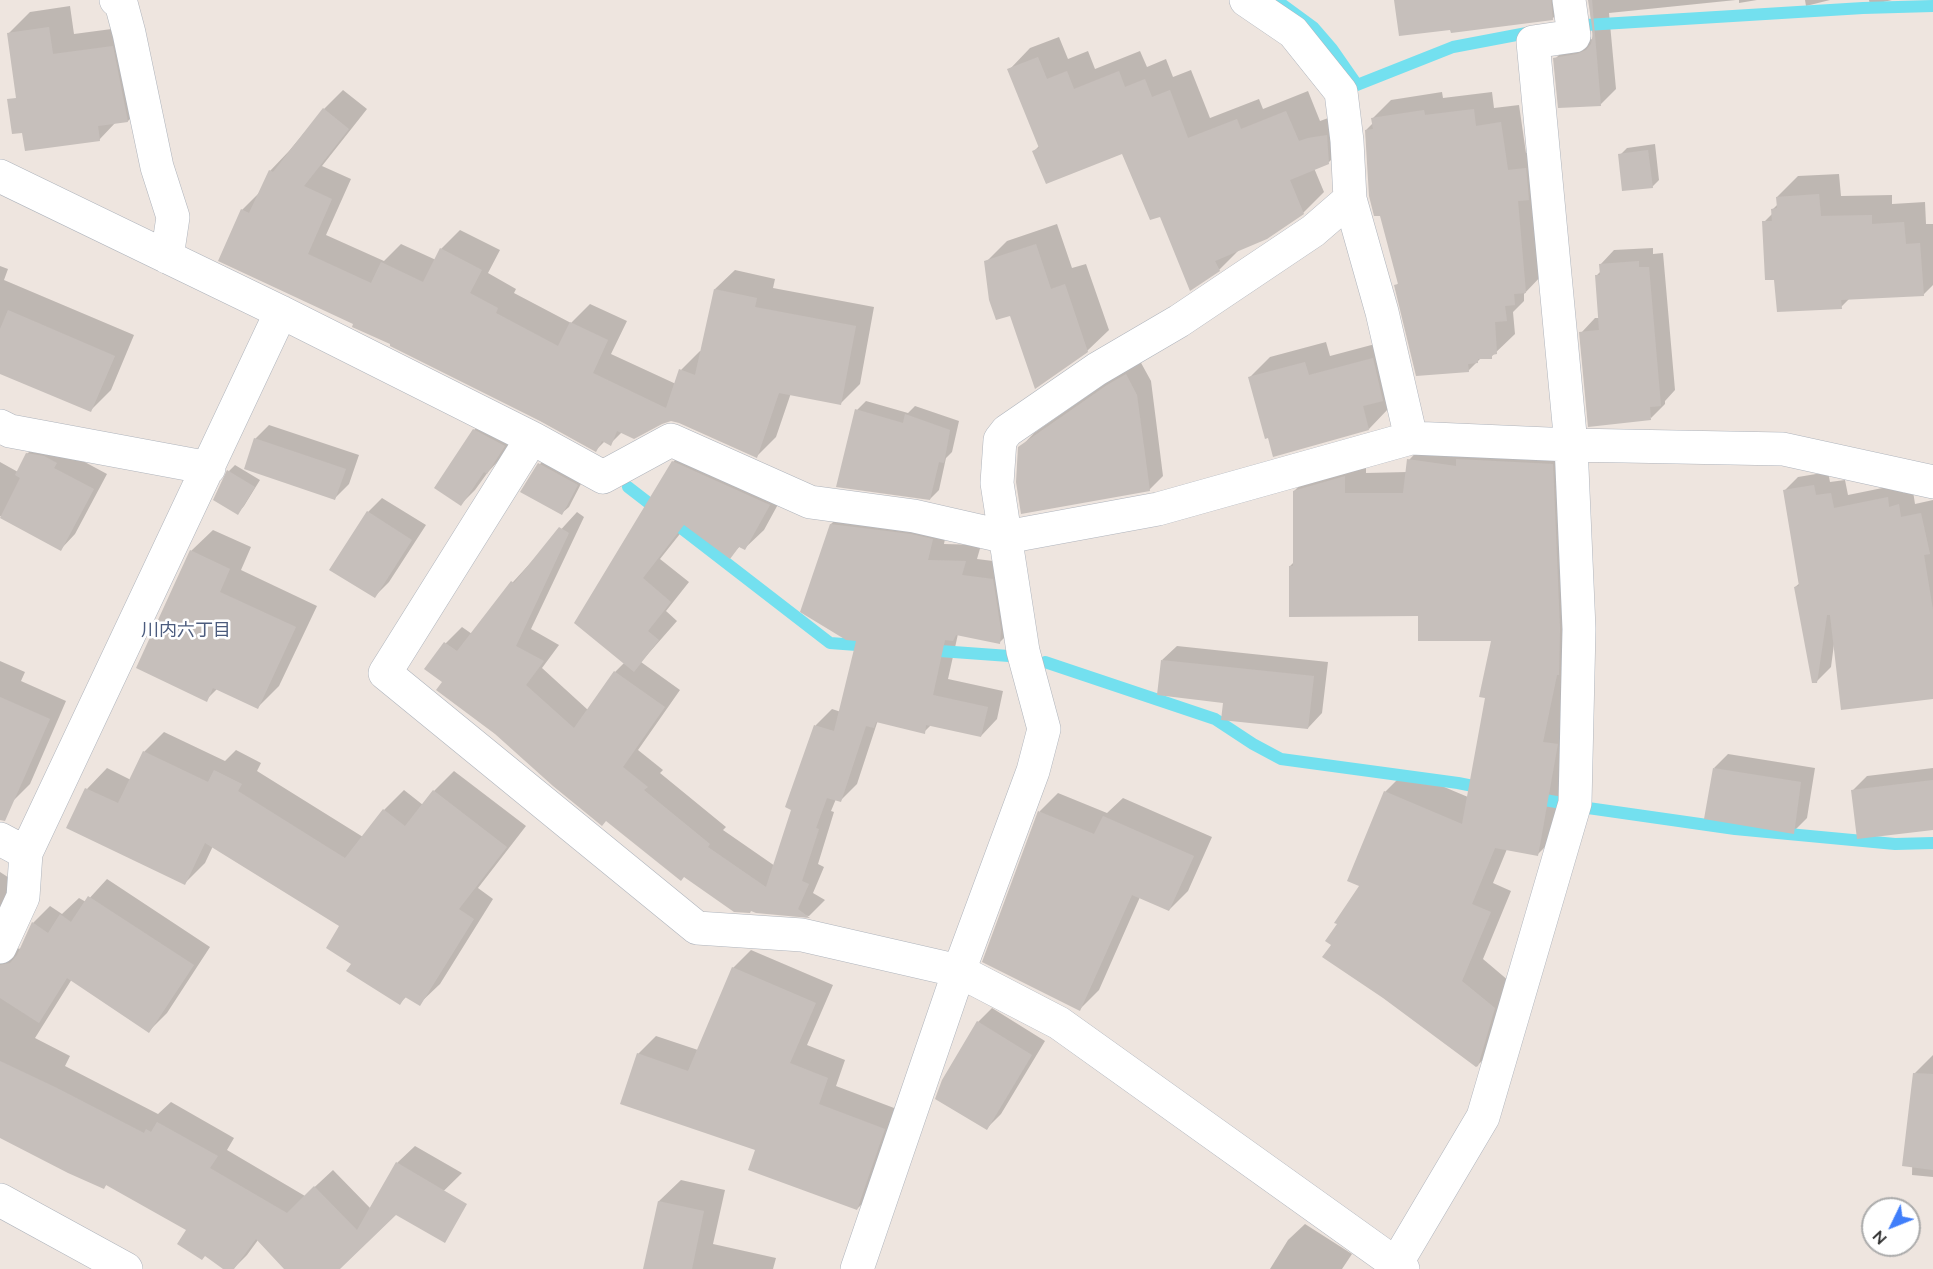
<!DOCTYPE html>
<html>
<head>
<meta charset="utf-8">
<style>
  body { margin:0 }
  #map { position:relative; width:1933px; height:1269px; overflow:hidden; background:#eee5df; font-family:Mulish,sans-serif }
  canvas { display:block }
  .north { position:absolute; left:1861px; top:1197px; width:60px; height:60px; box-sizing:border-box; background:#fff; border:2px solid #ababab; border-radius:50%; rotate:227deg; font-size:16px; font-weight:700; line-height:24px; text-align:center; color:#2c2c2c }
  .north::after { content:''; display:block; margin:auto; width:21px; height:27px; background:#407efa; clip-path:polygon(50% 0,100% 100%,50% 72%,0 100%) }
</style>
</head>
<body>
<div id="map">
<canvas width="1933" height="1269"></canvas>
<div class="north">N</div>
</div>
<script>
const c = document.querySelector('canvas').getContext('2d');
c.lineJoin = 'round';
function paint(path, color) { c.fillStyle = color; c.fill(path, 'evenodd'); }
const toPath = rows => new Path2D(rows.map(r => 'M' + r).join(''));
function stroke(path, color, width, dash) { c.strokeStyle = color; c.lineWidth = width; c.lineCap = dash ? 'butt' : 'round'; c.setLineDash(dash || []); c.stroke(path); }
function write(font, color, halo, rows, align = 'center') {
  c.font = font + ' Mulish,"Noto Sans JP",sans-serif'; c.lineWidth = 5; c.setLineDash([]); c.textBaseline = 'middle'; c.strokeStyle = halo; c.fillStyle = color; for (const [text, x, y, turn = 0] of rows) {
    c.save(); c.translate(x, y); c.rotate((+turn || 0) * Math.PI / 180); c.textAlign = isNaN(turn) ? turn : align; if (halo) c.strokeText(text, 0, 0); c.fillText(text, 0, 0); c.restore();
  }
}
const shadow = toPath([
  [1396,0,1568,0,1568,3,1552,19,1451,28],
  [1589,0,1736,0,1609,13,1616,89,1600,105,1555,59,1571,43,1593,39],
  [1739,0,1757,0,1739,3],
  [1805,0,1830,0,1806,6],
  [1869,0,1892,0,1870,5],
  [70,6,74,34,134,26,149,99,128,121,116,122,99,140,9,33,30,12],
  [1059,37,1068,59,1088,51,1095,69,1140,51,1147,67,1166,59,1173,77,1191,70,1210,118,1259,99,1263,109,1308,91,1320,121,1331,117,1350,141,1329,162,1314,168,1324,192,1303,213,1240,249,1219,270,1160,215,1123,152,1034,151,1039,146,1009,70,1030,48],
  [343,90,367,109,322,166,351,179,326,235,384,261,401,244,436,260,441,249,460,230,500,250,488,273,516,289,514,293,571,323,590,304,627,321,611,354,676,384,681,370,700,351,701,351,715,289,735,270,775,279,773,288,874,307,860,384,841,403,791,393,776,437,757,456,679,421,671,420,622,432,610,444,605,441,596,450,355,323,242,210,260,192,270,171,289,151,324,109],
  [1442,92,1443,98,1492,92,1494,108,1519,105,1526,153,1544,150,1544,273,1524,294,1524,301,1513,312,1515,334,1491,357,1481,358,1468,371,1396,286,1399,282,1366,130,1373,123,1373,118,1391,100],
  [1655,144,1659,180,1652,187,1620,155,1627,148],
  [1839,174,1841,196,1892,195,1892,204,1925,202,1926,224,1933,224,1933,285,1923,295,1850,298,1841,307,1776,278,1764,222,1773,213,1773,209,1778,204,1777,197,1798,176],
  [1057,224,1072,268,1086,264,1109,330,1087,351,1011,314,986,262,1007,241],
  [1653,248,1653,254,1663,253,1675,390,1665,401,1665,404,1651,418,1581,333,1595,318,1600,318,1596,276,1601,271,1600,265,1614,250],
  [0,266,8,269,4,280,134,335,111,390,91,410,0,372],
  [1394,339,1389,408,1369,429,1250,377,1270,357,1326,342,1330,356],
  [1140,361,1151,381,1163,476,1149,490,1020,448,1034,433,1123,371],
  [866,401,908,413,915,406,959,421,952,452,946,458,939,490,930,499,857,410],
  [489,416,518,431,501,458,488,472,475,490,461,504,474,430],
  [269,425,359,455,349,484,335,498,255,439],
  [1430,438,1574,443,1559,833,1538,854,1507,849,1493,883,1511,891,1483,959,1516,987,1499,1043,1478,1065,1333,944,1362,886,1385,792,1406,771,1468,797,1486,697,1493,639,1420,614,1290,566,1295,561,1294,491,1316,470,1366,456,1366,473,1407,472,1409,460],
  [42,439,107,474,75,534,61,549,0,516,0,462,18,472,27,454],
  [692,443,788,486,764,530,745,548,740,546,729,557,687,525,660,559,689,582,666,611,677,621,641,662,680,690,638,750,663,770,660,773,726,827,723,830,775,866,793,809,786,806,816,725,832,709,841,712,858,639,831,524,848,508,948,523,944,544,981,545,977,559,1009,563,1016,626,1000,642,958,634,948,679,1003,691,997,719,981,736,931,725,924,732,878,721,877,723,857,784,841,800,836,799,831,811,834,812,818,864,824,867,813,893,825,900,809,916,756,912,685,875,426,668,446,643,462,627,472,634,513,582,577,512,584,517,531,629,559,645,542,668,588,710,615,672,625,662,576,623,673,462],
  [547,457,584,478,569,507,562,513,522,492,540,464],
  [235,465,260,480,244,506,238,513,229,471],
  [1828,472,1830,482,1845,480,1848,495,1902,484,1903,493,1913,491,1915,504,1933,500,1933,697,1834,644,1831,667,1816,682,1795,587,1800,583,1784,491,1798,477],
  [382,498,426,525,389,582,375,596,368,512],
  [213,530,251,547,241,570,317,606,279,686,258,707,218,688,206,700,191,551],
  [1177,646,1328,662,1322,713,1308,728,1225,702,1162,660],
  [0,661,25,672,21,681,66,701,30,784,13,801,0,795],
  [164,732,225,761,236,750,261,763,257,771,363,837,384,810,404,790,423,805,434,791,454,771,526,826,478,888,493,899,440,984,419,1004,407,996,400,1003,353,964,341,926,213,846,205,863,185,883,68,827,87,789,107,768,131,780,144,752],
  [1728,754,1815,768,1807,818,1793,832,1714,768],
  [1933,768,1933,829,1853,790,1867,776],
  [1058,793,1107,813,1123,798,1212,837,1188,891,1169,910,1140,897,1099,990,1080,1009,984,961,1040,811],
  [0,872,17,883,0,920],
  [107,879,210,947,167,1013,149,1031,72,979,35,1038,70,1056,65,1066,158,1114,171,1102,234,1138,227,1150,305,1196,333,1170,371,1209,397,1163,415,1146,462,1173,412,1222,396,1213,337,1269,286,1269,258,1240,247,1255,233,1269,225,1269,188,1230,107,1184,104,1187,0,1137,0,935,11,947,21,949,33,923,50,906,62,914,79,898,86,902],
  [751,950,833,985,807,1045,845,1060,836,1086,902,1111,875,1191,857,1209,757,1150,638,1054,656,1036,698,1050,733,968],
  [992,1008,1045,1041,1001,1114,987,1128,978,1022],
  [1933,1055,1933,1177,1912,1175,1914,1074],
  [681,1180,725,1190,713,1244,776,1258,773,1269,645,1269,659,1201],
  [1305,1224,1352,1254,1342,1269,1270,1269,1288,1240]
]);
const stream = toPath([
  [1276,0,1313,27,1332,49,1357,85,1453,47,1532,32],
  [1586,25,1863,8,1933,6],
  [628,487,830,643,870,646],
  [926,650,1009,656],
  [1045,662,1215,719,1253,744,1281,759,1458,783,1483,788],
  [1533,798,1562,803],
  [1588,808,1735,829,1895,844,1933,843]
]);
const building = toPath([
  [1394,0,1551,0,1553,20,1451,33,1450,30,1399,36],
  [1588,0,1592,0,1601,106,1558,108,1553,58,1577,54,1586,50,1591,44,1593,33],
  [49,27,53,54,113,46,128,122,98,126,100,141,25,151,22,133,12,134,7,99,16,98,7,33],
  [1038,57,1047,79,1067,71,1074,89,1119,71,1125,87,1145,79,1152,97,1170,90,1188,138,1237,119,1241,129,1286,111,1299,141,1308,138,1327,135,1329,164,1290,180,1304,214,1267,239,1215,261,1220,271,1190,291,1160,217,1150,220,1122,154,1046,184,1032,151,1039,148,1007,69],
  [323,108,349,129,304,186,332,199,308,254,371,283,381,262,423,282,440,248,482,270,470,293,498,308,496,313,558,346,570,322,608,340,593,373,666,408,679,369,695,375,714,289,757,298,755,307,856,326,841,405,779,393,757,458,679,423,671,421,662,424,634,439,617,431,611,446,602,441,596,452,540,421,390,346,390,344,352,327,353,324,218,261,241,209,249,213,269,170,273,172],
  [1474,109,1476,126,1501,122,1508,170,1526,168,1529,200,1518,201,1526,293,1514,294,1515,305,1505,306,1507,321,1495,322,1497,354,1492,355,1492,359,1478,359,1478,363,1468,364,1469,372,1416,376,1394,285,1398,284,1380,216,1374,216,1369,196,1365,130,1373,129,1371,118,1424,110,1425,115],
  [1648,150,1653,188,1622,191,1618,154],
  [1819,194,1821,216,1872,215,1872,224,1904,222,1906,244,1920,243,1924,296,1841,300,1842,309,1777,312,1774,280,1765,280,1762,221,1772,221,1771,209,1777,208,1776,197],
  [1036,244,1051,289,1065,284,1088,352,1035,389,1010,316,996,320,989,300,984,261],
  [1639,261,1639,267,1649,267,1661,406,1650,407,1651,420,1588,427,1579,332,1599,330,1595,275,1600,275,1599,264],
  [8,310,115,356,91,412,0,374,0,329],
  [1373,358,1383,401,1363,406,1369,430,1273,457,1268,438,1265,439,1248,377,1305,362,1309,375],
  [1126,374,1137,395,1150,491,1021,514,1016,482,1018,447,1107,385],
  [855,409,903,423,905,414,950,430,944,463,939,462,930,500,836,487],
  [473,429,505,446,487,474,484,472,461,506,434,488],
  [254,438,346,469,335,500,244,469],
  [26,453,44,456,57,463,54,468,94,489,61,551,0,518,20,478,15,475],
  [1407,459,1456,466,1456,459,1553,464,1560,629,1559,675,1557,675,1543,742,1558,744,1557,749,1538,856,1495,848,1472,904,1491,912,1462,981,1495,1008,1478,1066,1476,1067,1383,998,1322,957,1331,945,1325,941,1337,924,1334,923,1359,886,1347,881,1384,791,1462,824,1485,698,1479,697,1491,641,1418,641,1418,616,1289,617,1289,566,1293,566,1293,491,1345,476,1345,493,1403,493],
  [672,461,770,505,745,550,739,547,730,559,684,525,643,578,671,602,648,631,659,640,634,672,574,623],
  [538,463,578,485,562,515,520,492],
  [227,470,255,487,238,515,213,500],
  [1814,485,1816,495,1831,493,1834,508,1888,497,1889,507,1899,504,1901,517,1921,513,1930,554,1924,555,1933,610,1933,699,1841,710,1830,615,1827,615,1817,683,1812,683,1794,587,1799,586,1783,490],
  [367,511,412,540,375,598,329,570],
  [830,524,911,534,933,539,928,560,966,561,962,575,993,579,1001,630,1000,644,956,635,953,641,945,640,933,695,988,707,981,737,926,725,925,734,876,722,874,728,866,726,841,802,827,798,816,828,819,829,802,881,809,884,798,909,810,918,756,913,751,911,750,913,734,912,684,877,681,881,606,821,602,826,553,786,495,734,436,690,442,682,424,669,444,642,457,651,511,581,514,583,559,527,569,533,516,646,544,661,526,685,574,728,614,671,665,707,623,767,648,787,644,790,710,844,708,847,766,887,791,810,785,807,814,725,834,731,856,641,846,640,800,612],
  [190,550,230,569,220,592,296,627,258,709,213,688,207,702,136,668],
  [1161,660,1314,676,1308,729,1221,720,1223,703,1157,695],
  [0,697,50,719,5,821,0,820],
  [143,751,208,782,214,770,242,784,238,791,345,858,383,809,405,826,433,790,507,847,459,909,474,919,420,1006,405,997,400,1005,346,971,351,964,326,948,339,926,205,843,185,885,66,828,85,788,118,803],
  [1713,768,1801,782,1794,834,1704,819],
  [1933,780,1933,830,1857,839,1851,790],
  [1038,811,1094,834,1103,816,1194,856,1169,911,1132,895,1080,1011,982,962],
  [88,896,194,965,149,1033,67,978,39,1023,0,998,0,965,10,963,17,955,32,922,48,933,60,914,71,922],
  [732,967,816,1003,790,1063,828,1078,819,1104,885,1129,857,1210,748,1170,755,1150,620,1104,637,1053,688,1071],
  [977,1021,1032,1055,987,1130,935,1099,942,1080],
  [0,1061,57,1088,144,1133,146,1129,151,1132,157,1122,218,1156,210,1168,287,1213,314,1186,357,1230,396,1162,467,1204,445,1243,396,1215,340,1269,284,1269,256,1239,234,1269,223,1269,205,1256,202,1260,177,1244,186,1230,106,1185,104,1189,68,1173,0,1138],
  [1913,1073,1933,1074,1933,1170,1902,1166],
  [658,1201,704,1211,692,1269,643,1269]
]);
const minor = toPath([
  [116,0,121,3,129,33,157,167,173,217,167,257],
  [1246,0,1293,32,1341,92,1347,141,1350,199,1382,312,1411,438],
  [0,176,281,312,532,438,603,477,671,440,810,502,914,516,1006,537,1158,509,1411,438,1571,445,1783,449,1933,482],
  [0,426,10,431,209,468],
  [532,438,385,673,697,928,802,935,959,971,1059,1023,1403,1269],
  [0,839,26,853],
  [0,947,23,897,26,853,281,312],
  [0,1200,126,1269],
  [857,1269,959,971,1033,771,1044,729,1023,651,997,483,1000,440,1007,431,1097,369,1179,321,1313,231,1350,199],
  [1393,1269,1483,1117,1575,803,1579,629,1571,445,1533,42,1574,36,1569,0]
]);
const neighbourhoodNames = [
  ["川内六丁目",186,631]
];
paint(shadow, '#0003');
stroke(stream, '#73e0ef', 12);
paint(building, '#c6bfbb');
stroke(minor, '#afb4bc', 34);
stroke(minor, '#fff', 33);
write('18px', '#4c5c7e', '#fff', neighbourhoodNames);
</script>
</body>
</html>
